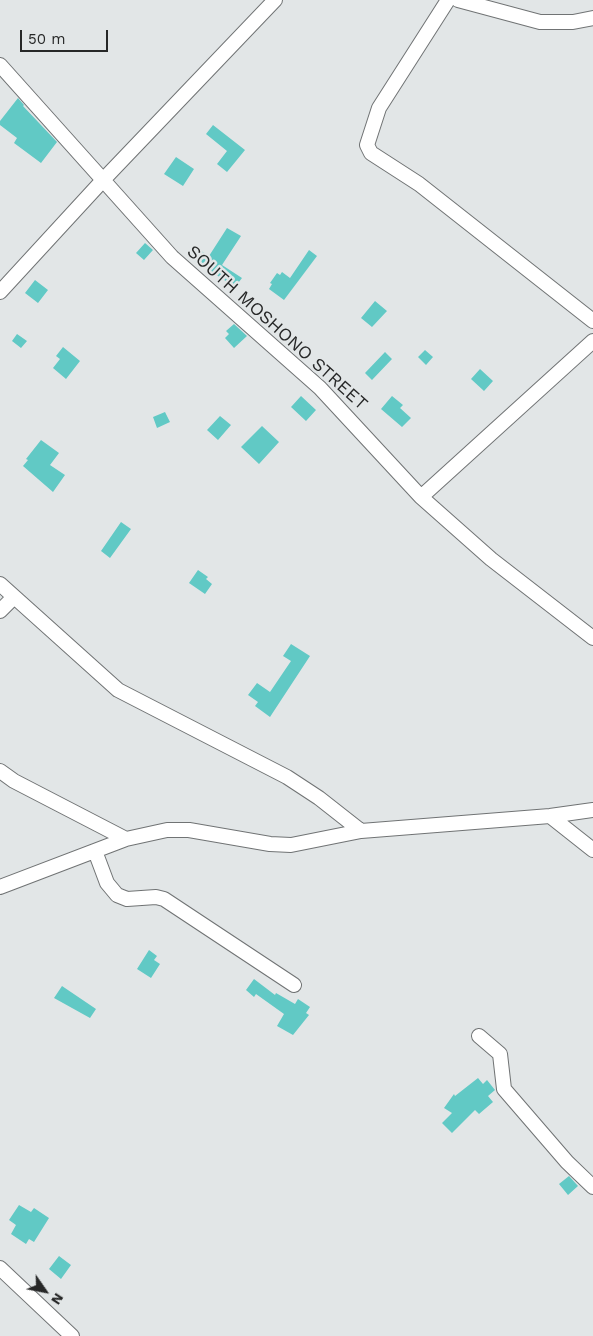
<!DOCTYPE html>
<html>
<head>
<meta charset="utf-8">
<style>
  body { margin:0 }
  #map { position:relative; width:593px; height:1336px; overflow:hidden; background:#e2e6e7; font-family:"Work Sans",sans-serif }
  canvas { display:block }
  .north { position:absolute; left:20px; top:1266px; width:50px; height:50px; -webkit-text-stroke:4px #e2e6e7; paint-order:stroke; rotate:123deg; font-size:14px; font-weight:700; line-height:20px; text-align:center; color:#272828 }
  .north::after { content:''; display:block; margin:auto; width:18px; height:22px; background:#272828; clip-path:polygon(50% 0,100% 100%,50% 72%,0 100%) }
  .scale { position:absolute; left:20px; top:30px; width:88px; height:22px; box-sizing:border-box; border:2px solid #272828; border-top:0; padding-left:6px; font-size:15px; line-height:18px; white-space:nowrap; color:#272828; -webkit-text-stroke:4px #e2e6e7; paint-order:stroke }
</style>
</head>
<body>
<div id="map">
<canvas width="593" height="1336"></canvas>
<div class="north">N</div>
<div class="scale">50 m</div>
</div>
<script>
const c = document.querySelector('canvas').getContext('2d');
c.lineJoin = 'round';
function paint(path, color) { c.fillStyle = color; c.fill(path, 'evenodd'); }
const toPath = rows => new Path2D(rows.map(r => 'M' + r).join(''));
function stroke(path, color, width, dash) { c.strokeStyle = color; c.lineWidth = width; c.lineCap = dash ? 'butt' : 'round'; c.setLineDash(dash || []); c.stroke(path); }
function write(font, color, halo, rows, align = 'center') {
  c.font = font + ' "Work Sans",sans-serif'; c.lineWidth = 5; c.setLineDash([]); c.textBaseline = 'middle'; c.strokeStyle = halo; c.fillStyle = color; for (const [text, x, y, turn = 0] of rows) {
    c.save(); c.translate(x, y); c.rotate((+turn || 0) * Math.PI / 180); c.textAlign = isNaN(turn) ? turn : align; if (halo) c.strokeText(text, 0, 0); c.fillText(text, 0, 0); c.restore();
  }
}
const building = toPath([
  [18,98,24,105,23,106,57,142,41,163,14,143,17,138,0,125,0,121],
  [213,125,245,150,227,172,217,164,227,151,206,134],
  [176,157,194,169,183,186,164,174],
  [227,228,241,236,222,265,242,278,235,287,193,260,200,250,209,256],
  [145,243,153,250,144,260,136,253],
  [309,250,317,256,284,300,269,289,272,284,270,283,277,273,280,275,282,272,290,278],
  [35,280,48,290,38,303,25,293],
  [375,301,387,311,372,327,361,318],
  [234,324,247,336,234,348,225,338,229,334,226,331],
  [17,334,27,341,21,348,12,341],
  [63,347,80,361,66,379,53,368,60,359,56,356],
  [425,350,433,357,426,365,418,357],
  [385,352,392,359,372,380,365,373],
  [480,369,493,381,484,391,471,379],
  [301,396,316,410,306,421,291,407],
  [392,396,403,405,400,408,411,418,402,427,381,409],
  [165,412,170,422,157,428,153,417],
  [220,416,231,425,218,440,207,430],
  [262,426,279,442,259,464,241,447],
  [41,440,59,453,50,465,65,475,53,492,23,466,28,460,26,459],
  [121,522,131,529,110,558,101,551],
  [198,570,208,577,206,579,212,584,205,594,189,583],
  [291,644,310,656,270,717,255,706,258,702,248,695,257,683,270,692,291,661,283,656],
  [149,950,157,956,154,960,160,964,151,978,137,969],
  [254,979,275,995,276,993,295,1004,298,999,310,1007,306,1013,309,1015,293,1035,277,1026,284,1014,256,994,254,997,246,990],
  [62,986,96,1009,90,1018,54,998],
  [478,1078,483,1084,487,1080,495,1090,488,1096,493,1102,479,1114,475,1110,452,1133,442,1123,452,1113,444,1108,454,1094,455,1096],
  [569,1176,578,1186,568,1195,559,1184],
  [19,1205,31,1212,34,1208,49,1218,34,1242,29,1239,26,1244,11,1234,16,1225,9,1220],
  [59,1256,71,1265,61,1279,49,1269]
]);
const minor = toPath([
  [448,0,379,108,367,145,371,153,419,184,593,321],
  [458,0,540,22,573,22,593,18],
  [0,65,172,257,320,388,421,497,491,559,593,638],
  [0,292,104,179,275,0],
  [421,497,593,341],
  [0,584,118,690,287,777,319,798,361,831],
  [0,611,14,597],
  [0,771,14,781,126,839],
  [550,816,593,850],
  [95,851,107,883,117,895,127,899,156,897,164,899,294,985],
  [0,887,126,839,167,830,189,830,270,844,291,845,361,831,550,816,593,810],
  [479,1036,500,1054,504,1089,567,1162,593,1187],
  [0,1268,72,1336]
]);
const streetNames = [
  ["SOUTH MOSHONO STREET",277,328,42]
];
paint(building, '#61c9c5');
stroke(minor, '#707374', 16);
stroke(minor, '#fff', 14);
write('18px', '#272828', '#e2e6e7', streetNames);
</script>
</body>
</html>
